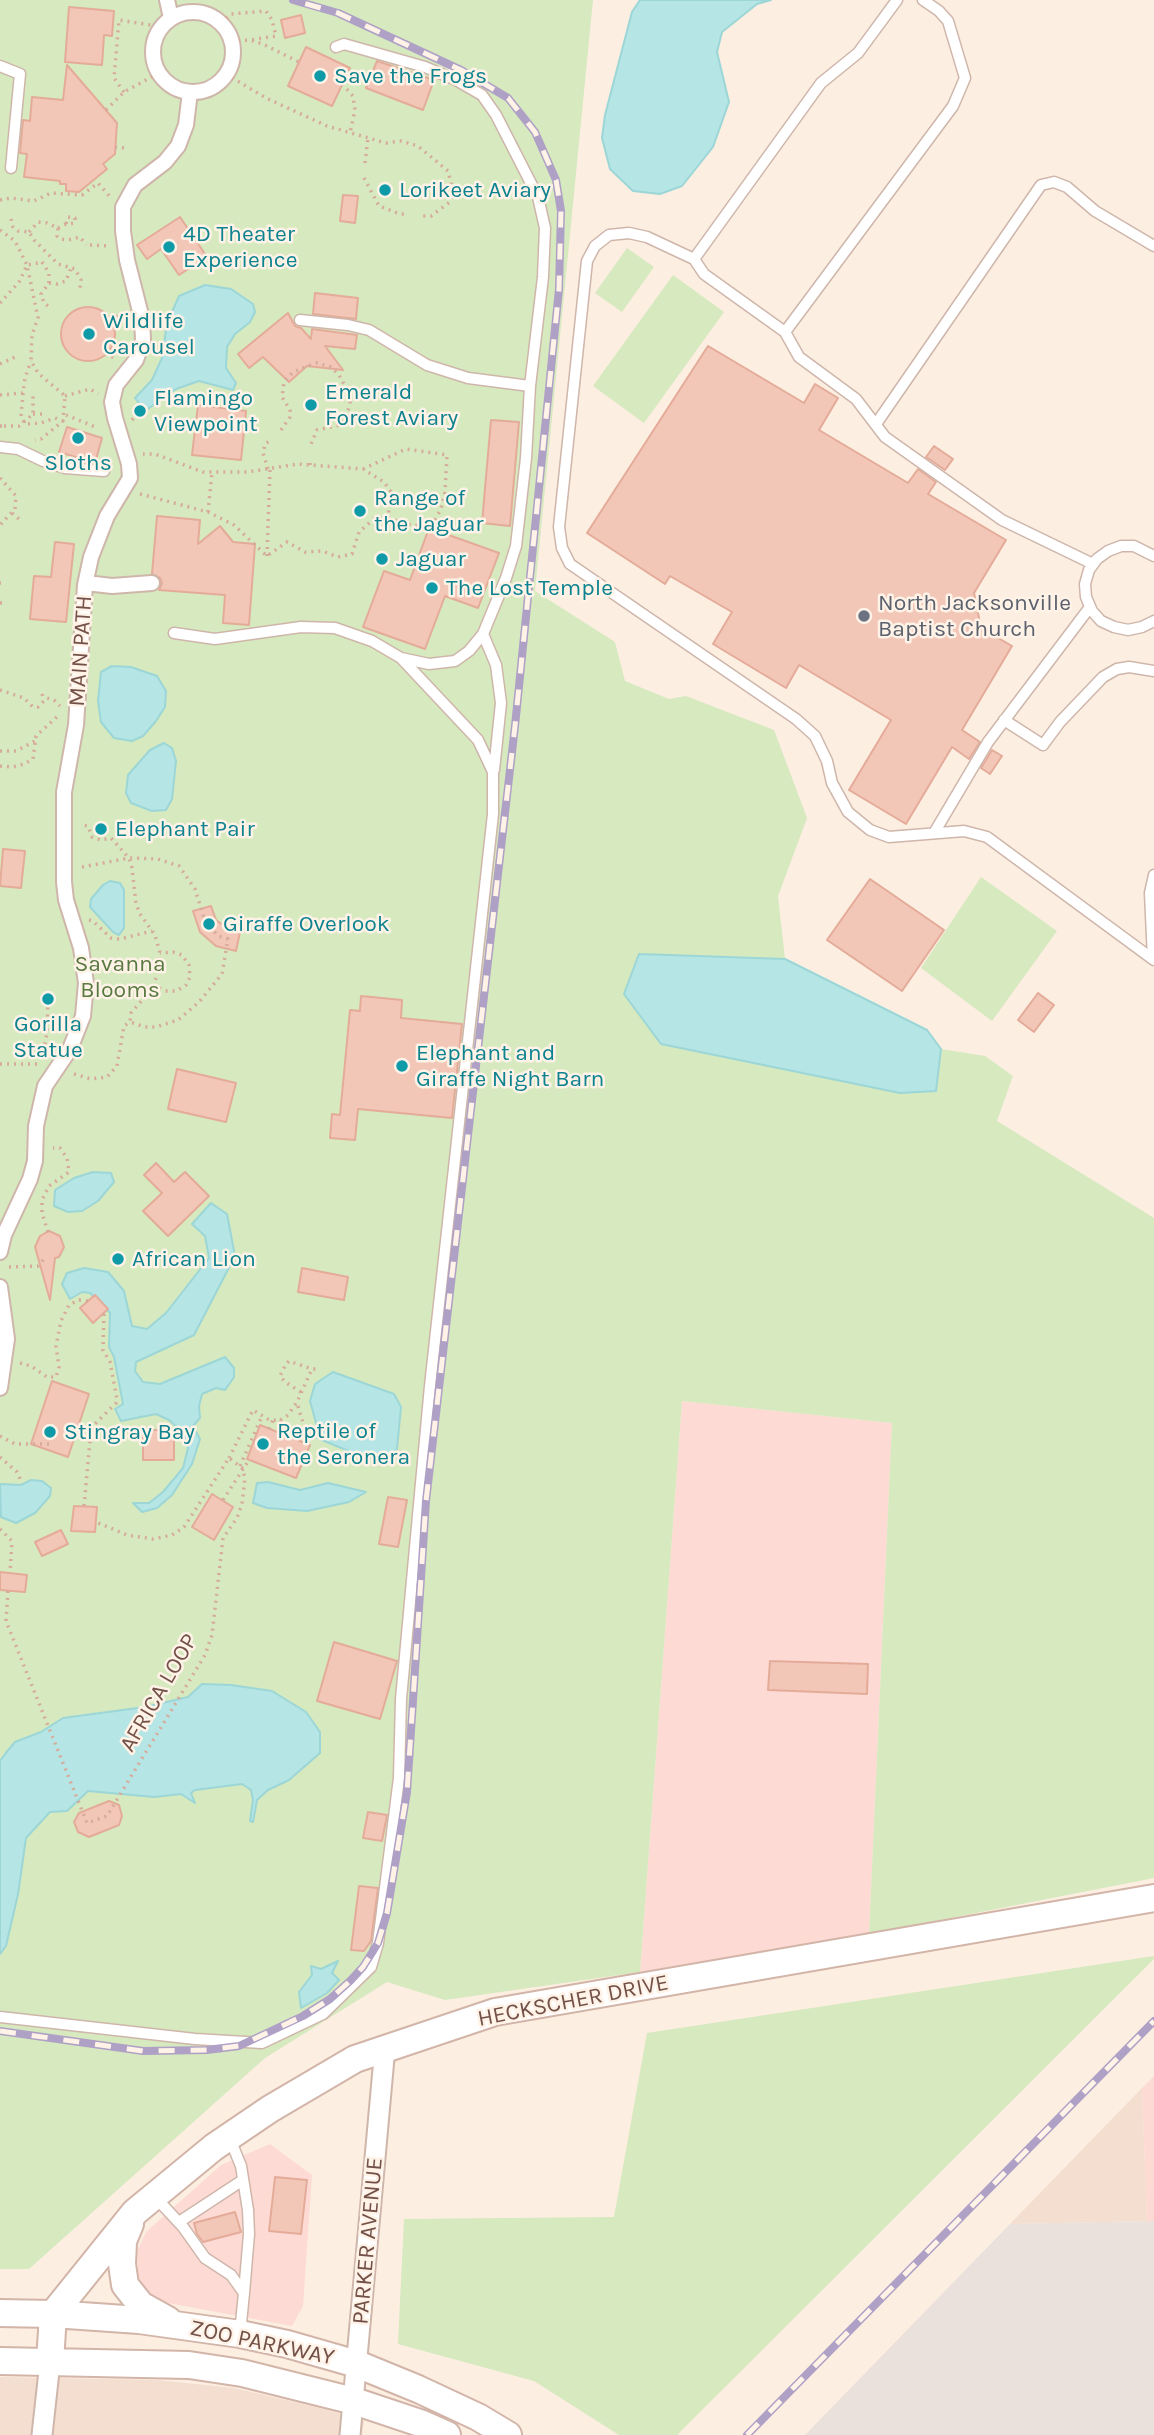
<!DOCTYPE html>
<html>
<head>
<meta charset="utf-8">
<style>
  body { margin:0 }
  canvas { display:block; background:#fceee1 }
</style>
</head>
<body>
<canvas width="1154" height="2435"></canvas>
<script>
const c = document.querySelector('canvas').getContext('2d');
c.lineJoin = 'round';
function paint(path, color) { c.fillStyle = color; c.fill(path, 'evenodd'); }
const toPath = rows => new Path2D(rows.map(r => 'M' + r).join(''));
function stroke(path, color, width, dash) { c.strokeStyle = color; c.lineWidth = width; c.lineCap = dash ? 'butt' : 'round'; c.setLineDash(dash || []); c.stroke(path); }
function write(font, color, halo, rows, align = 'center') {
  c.font = font + ' Karla,sans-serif'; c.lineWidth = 5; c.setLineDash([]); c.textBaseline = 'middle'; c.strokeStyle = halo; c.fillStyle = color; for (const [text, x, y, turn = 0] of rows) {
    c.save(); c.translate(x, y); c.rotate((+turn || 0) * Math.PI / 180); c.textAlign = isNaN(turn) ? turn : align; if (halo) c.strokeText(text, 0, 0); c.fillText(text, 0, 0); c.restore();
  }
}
const residential = toPath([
  [1142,2088,1147,2221,1010,2224],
  [0,2377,157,2380,234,2388,324,2409,364,2421,362,2435,0,2435]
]);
const commercial = toPath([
  [682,1401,892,1423,869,1934,640,1972],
  [1154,2076,1154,2221,1147,2221,1142,2088],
  [270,2144,312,2175,303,2306,292,2326,157,2301,146,2293,138,2276,137,2251,146,2232,221,2165]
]);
const industrial = toPath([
  [1154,2221,1154,2435,805,2435,1010,2224]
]);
const green = toPath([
  [0,0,593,0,535,591,615,642,625,681,669,699,686,696,774,730,807,818,778,896,785,959,639,954,936,1091,941,1049,985,1056,1013,1076,997,1121,1154,1218,1154,1878,869,1934,892,1423,682,1401,640,1972,445,2000,387,1982,265,2058,29,2269,0,2269],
  [627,248,654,267,622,312,595,293],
  [673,275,724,312,644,423,593,386],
  [981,877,1057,931,992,1021,921,968],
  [1154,1956,1154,1959,677,2435,619,2435,534,2381,398,2344,404,2219,614,2217,647,2033]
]);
const water = toPath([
  [640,0,771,0,757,4,722,32,717,52,729,102,713,147,682,186,660,194,633,191,610,169,602,138,605,115,632,12,640,0],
  [205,285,231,289,253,304,255,312,250,322,235,334,227,347,226,368,236,383,233,390,199,381,176,389,145,411,135,398,152,380,162,358,167,323,179,296,205,285],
  [112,666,131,667,157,676,166,691,165,707,156,721,143,736,132,741,114,738,101,722,98,701,101,672,112,666],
  [164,743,172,748,176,761,172,799,166,810,152,811,131,803,126,793,128,775,150,750,164,743],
  [110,881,120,883,124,890,124,928,119,935,113,932,90,907,91,899,103,885,110,881],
  [639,954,785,959,927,1030,941,1049,936,1091,900,1093,661,1044,624,994,639,954],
  [93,1172,111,1173,114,1182,98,1201,82,1211,68,1212,54,1206,55,1190,74,1178,93,1172],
  [211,1203,227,1214,235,1256,194,1335,136,1362,135,1371,143,1382,160,1384,225,1357,234,1368,234,1377,225,1390,216,1388,202,1394,199,1406,200,1418,193,1426,200,1439,192,1464,172,1495,157,1508,142,1512,133,1503,149,1503,163,1492,183,1468,188,1448,181,1431,169,1420,156,1414,121,1421,115,1409,123,1404,114,1357,109,1347,110,1313,90,1293,82,1292,70,1299,62,1284,67,1273,84,1268,108,1272,124,1291,132,1326,147,1329,166,1313,209,1258,205,1236,192,1224,211,1203],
  [333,1372,394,1394,401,1407,397,1449,385,1460,351,1452,317,1438,318,1430,310,1401,315,1384,333,1372],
  [31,1480,42,1481,51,1488,50,1496,35,1513,16,1523,1,1517,0,1484,21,1485,31,1480],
  [268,1482,300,1490,328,1483,366,1492,349,1502,307,1511,267,1508,253,1503,257,1483,268,1482],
  [202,1684,231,1685,272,1691,306,1712,320,1732,320,1753,289,1780,268,1790,257,1800,253,1822,250,1821,253,1800,251,1790,242,1784,195,1790,191,1793,195,1803,181,1794,154,1797,88,1791,67,1811,50,1812,26,1838,18,1894,6,1946,0,1954,0,1761,5,1754,15,1742,41,1732,63,1718,145,1707,188,1697,202,1684],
  [338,1961,332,1973,339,1980,327,1993,301,2008,299,1992,312,1975,311,1966,321,1969,338,1961]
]);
const building = toPath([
  [69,7,114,11,112,36,104,35,102,65,65,62,69,7],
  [301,15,305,33,285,38,281,20,301,15],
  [306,47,350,68,332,106,288,86,306,47],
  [377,61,434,80,423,110,366,88,377,61],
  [67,65,117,123,115,154,103,164,107,169,79,192,66,191,66,184,60,184,60,181,24,177,27,154,20,153,23,120,30,121,32,97,63,100,67,65],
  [343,195,358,196,355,223,340,221,343,195],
  [180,217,207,257,179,275,161,249,147,259,137,245,180,217],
  [315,293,358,298,356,319,313,314,315,293],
  '61 334a27 27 0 1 1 54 0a27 27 0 1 1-54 0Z',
  [288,313,295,326,301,328,311,339,312,329,357,335,355,349,325,346,343,370,307,366,289,382,263,357,249,368,238,354,288,313],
  [708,346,804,403,815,384,838,398,819,430,908,483,918,469,936,482,928,494,1006,540,974,593,981,628,1012,646,962,730,980,742,969,759,952,747,906,824,849,790,891,720,799,665,786,688,713,644,732,612,670,576,665,584,587,533,708,346],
  [198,405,246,411,241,460,192,455,198,405],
  [491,420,519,422,510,526,482,523,491,420],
  [67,427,102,438,95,463,59,452,67,427],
  [934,446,953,459,945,470,926,457,934,446],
  [157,516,200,520,198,544,220,526,233,542,255,544,249,625,223,623,225,595,159,590,162,583,160,578,152,574,157,516],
  [429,528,499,553,478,608,445,596,425,649,363,627,384,571,410,580,429,528],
  [55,542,74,544,66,622,30,619,34,576,51,577,55,542],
  [992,750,1002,756,990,774,981,768,992,750],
  [3,849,25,851,21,888,0,886,3,849],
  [870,879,944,930,902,991,827,940,870,879],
  [211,906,216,920,227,928,240,932,236,951,216,946,200,932,193,911,211,906],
  [1038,993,1054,1005,1034,1032,1018,1020,1038,993],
  [361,996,402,1000,401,1018,462,1024,452,1118,358,1109,355,1140,330,1138,332,1114,340,1115,350,1010,360,1011,361,996],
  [177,1069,236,1083,226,1122,168,1109,177,1069],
  [156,1163,174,1182,185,1172,209,1196,168,1236,143,1211,162,1193,144,1175,156,1163],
  [49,1231,60,1236,64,1247,59,1257,55,1258,50,1300,35,1247,40,1236,49,1231],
  [302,1268,348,1277,344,1300,298,1292,302,1268],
  [95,1295,108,1309,93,1323,80,1308,95,1295],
  [52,1381,89,1394,68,1457,31,1444,52,1381],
  [260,1425,310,1445,296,1478,247,1459,260,1425],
  [143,1430,174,1430,174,1460,143,1460,143,1430],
  [212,1494,233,1507,214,1540,192,1527,212,1494],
  [388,1497,407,1500,398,1547,379,1544,388,1497],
  [74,1506,97,1507,95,1532,71,1531,74,1506],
  [61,1530,68,1544,42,1556,35,1542,61,1530],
  [0,1572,27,1575,25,1592,0,1590,0,1572],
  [334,1642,397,1661,380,1719,317,1701,334,1642],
  [770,1661,868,1664,867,1694,768,1690,770,1661],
  [109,1801,119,1805,122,1816,119,1825,89,1837,78,1832,74,1822,79,1813,109,1801],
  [368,1812,387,1815,382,1841,363,1838,368,1812],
  [359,1886,378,1888,371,1941,364,1951,351,1950,359,1886],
  [275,2177,307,2180,301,2234,269,2231,275,2177],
  [235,2212,241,2232,203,2242,197,2234,194,2223,235,2212]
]);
const path = toPath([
  [221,23,231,14,266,11,272,20,276,36,250,40],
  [231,41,250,40,263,44,299,62],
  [226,74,266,98,327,126,386,143,401,141,418,146,448,171,452,187,450,202,431,216,420,216],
  [342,84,353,96,355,110,350,133],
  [124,92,114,78,119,20,157,26],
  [106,110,124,92,159,73],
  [115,147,126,148],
  [365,163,368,138],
  [364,178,379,206,400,214,406,214],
  [0,200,11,198,34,201,51,193,82,195,98,183,111,198],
  [11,219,13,227,18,231,29,232,34,240,58,264,75,269,81,280,80,288],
  [58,228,66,224,75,223,75,218,68,217,66,224],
  [0,230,15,241,27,265,38,318,32,335,31,361,38,373,65,396,63,421,41,439,35,440],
  [29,232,38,222,47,223,58,228,57,236,60,239,68,240,80,237,86,245],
  [90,245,109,246],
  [42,262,49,273,49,283,41,294,44,303,48,306],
  [49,283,57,284,66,281,71,268],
  [0,303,19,282,27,265,38,263],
  [110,320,124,313],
  [105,354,117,359],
  [0,364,15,357],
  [23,393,21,416,25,424,41,423,55,418,63,421],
  [0,395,23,393,25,378,31,361],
  [65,396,90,389,98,394],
  [33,414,47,414],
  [66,415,98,428],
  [132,420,140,411],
  [0,426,4,426],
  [281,430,290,417,290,410,282,397,284,382,293,372,308,366,317,363,331,367,339,375,347,390,350,402,346,419,340,425,317,430,311,444],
  [310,465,310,458],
  [268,469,263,453,265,444,271,440],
  [363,469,406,449,447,455,445,492,441,509,434,522,414,526,388,518],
  [0,478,16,496,15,509,0,525],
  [140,494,208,512,234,525,267,556,287,542,305,552,322,551,338,557,352,554,359,532,375,518,388,518,391,492,384,482,363,469,298,464,247,472,203,472,155,454,143,454],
  [208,512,212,473],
  [12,513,19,519],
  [267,556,270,469],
  [0,583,1,583],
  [0,603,2,603],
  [0,690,24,698,33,707,38,707,47,698,54,700,60,706],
  [42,694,44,700],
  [0,751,16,751,35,741],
  [0,766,13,767,24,764,33,759,36,736,59,715],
  [82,867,129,858,158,859,179,866,195,889,205,921,218,936,228,939,222,974,199,1002,178,1020,156,1027,145,1027,130,1022],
  [89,920,93,921,111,938,120,939,152,931],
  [153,985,165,991,176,991,186,985,190,977,189,965,182,955,173,952,160,953],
  [42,1058,47,1033,48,999],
  [0,1064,40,1064],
  [74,1074,91,1079,107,1077,117,1066,124,1026,130,1022,131,1013,150,991,158,974,160,953,155,935,140,914,136,904,132,868,129,858,111,838,101,840,92,837,88,826,80,825],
  [48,1232,42,1213,42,1200,49,1186,69,1172,67,1158,60,1148,53,1148],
  [9,1267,38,1266,44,1259],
  [20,1363,31,1366,47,1377,56,1377,59,1367,56,1346,61,1321,69,1305,79,1300,88,1301],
  [301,1392,285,1382,280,1376,286,1364,289,1361,312,1369,319,1369],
  [279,1421,295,1434,303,1434,305,1429,297,1403],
  [269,1429,273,1420],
  [303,1434,313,1441],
  [0,1436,15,1444,49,1444],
  [0,1457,17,1472,22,1483],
  [229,1458,253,1410,268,1419,279,1421,288,1415,297,1402,312,1369],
  [240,1466,262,1416],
  [223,1500,249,1460],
  [84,1506,91,1430,94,1425,116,1403,117,1399,110,1362,103,1350,104,1313],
  [0,1529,12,1541,10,1573],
  [8,1591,6,1621,87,1823,107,1816,205,1655,212,1635,223,1538,237,1518,242,1504,245,1478,242,1468,229,1458,184,1527,172,1535,153,1539,127,1535,96,1522]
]);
const service = toPath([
  [0,66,20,74,11,168],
  [694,259,821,83,858,53,897,0],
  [300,320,348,325,369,330,427,365,468,378,530,386],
  [785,332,953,106,965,78,948,21,939,11,923,0],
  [876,424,1041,185,1054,182,1067,187,1095,211,1154,246],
  [0,447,18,449,43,461,65,468,104,471],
  [1154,556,1134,546,1121,546,1108,551,1097,559,1089,570,1085,584,1086,597,1092,611,1101,621,1114,627,1128,630,1142,627,1154,621],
  [1093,564,1002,520,885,437,856,399,799,357,785,332,704,274,694,259,647,237,629,233,609,235,595,246,587,261,559,527,562,548,570,564,796,719,815,736,827,761,832,783,848,812,870,830,889,837,964,831,987,837,1154,960],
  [174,633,215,639,301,627,335,628,372,641,401,658,429,664,455,661,469,651,483,634,506,578,516,546,526,458,530,386,543,277,545,228,538,197,496,115,482,95,456,80,425,67,344,44,336,47],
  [483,634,496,665,501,703,494,770],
  [1004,720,1043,745,1060,722,1103,677,1117,669,1129,667,1154,671],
  [934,833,988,742,1090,607],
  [1153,959,1150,893,1154,875],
  [0,2017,195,2039,262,2043,323,2014,371,1967,378,1943,399,1778,401,1699,430,1386,493,814,493,772,478,740,401,658],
  [230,2139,241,2166,248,2210,249,2234,244,2293],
  [156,2198,183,2227,205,2258,231,2275,244,2293,240,2333],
  [179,2222,243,2180]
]);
const pedestrian = toPath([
  [167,0,171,18],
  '153 52a40 40 0 1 1 80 0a40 40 0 1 1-80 0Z',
  [86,583,112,586,152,583],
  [0,1252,4,1235,30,1179,35,1161,36,1126,45,1086,70,1049,83,1016,86,983,81,948,66,900,64,882,64,792,76,725,85,585,91,557,107,516,130,478,129,464,115,418,112,402,116,385,136,360,143,340,142,319,127,260,123,231,123,207,135,185,165,162,178,146,186,125,190,92],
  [0,1287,7,1339,0,1388]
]);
const minor = toPath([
  [42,2435,50,2362],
  [350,2435,385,2047]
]);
const secondary = toPath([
  [130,2224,123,2241,122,2264,125,2285,141,2305,168,2320],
  [0,2313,53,2314,139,2320,240,2334,287,2344,357,2364,418,2389,478,2417,508,2435],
  [0,2361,189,2365,242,2373,354,2401,420,2423,447,2435],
  [50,2362,53,2314,135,2212,214,2147,270,2109,355,2059,495,2012,1154,1898]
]);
const rail = toPath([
  [0,2031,143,2051,207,2050,239,2046,303,2016,330,1999,350,1981,363,1967,378,1943,387,1913,407,1792,426,1501,515,726,559,289,561,211,556,180,535,132,508,98,461,70,338,13,293,0],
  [747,2435,1154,2021]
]);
const pathBridge = toPath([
  [4,426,19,426,33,414,33,395]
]);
const markers = [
  [320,76,7,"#0f9aa8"],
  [385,190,7,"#0f9aa8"],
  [169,247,7,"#0f9aa8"],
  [89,334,7,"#0f9aa8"],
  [311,405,7,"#0f9aa8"],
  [140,411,7,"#0f9aa8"],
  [78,438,7,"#0f9aa8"],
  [360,511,7,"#0f9aa8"],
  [382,559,7,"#0f9aa8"],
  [432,588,7,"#0f9aa8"],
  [864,616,7,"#6b7280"],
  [101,829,7,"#0f9aa8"],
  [209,924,7,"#0f9aa8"],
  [48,999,7,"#0f9aa8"],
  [402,1066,7,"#0f9aa8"],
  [118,1259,7,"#0f9aa8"],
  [50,1432,7,"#0f9aa8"],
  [263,1444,7,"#0f9aa8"]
];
const cultureNames = [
  ["Save the Frogs",334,76],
  ["Lorikeet Aviary",399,190],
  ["4D Theater",183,234],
  ["Experience",183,260],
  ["Wildlife",103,321],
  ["Carousel",103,347],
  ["Emerald",325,392],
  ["Forest Aviary",325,418],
  ["Flamingo",154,398],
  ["Viewpoint",154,424],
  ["Sloths",78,463,"center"],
  ["Range of",374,498],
  ["the Jaguar",374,524],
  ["Jaguar",396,559],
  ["The Lost Temple",446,588],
  ["Elephant Pair",115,829],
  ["Giraffe Overlook",223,924],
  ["Gorilla",48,1024,"center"],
  ["Statue",48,1050,"center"],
  ["Elephant and",416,1053],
  ["Giraffe Night Barn",416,1079],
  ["African Lion",132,1259],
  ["Reptile of",277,1431],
  ["the Seronera",277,1457],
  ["Stingray Bay",64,1432]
];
const worshipNames = [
  ["North Jacksonville",878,603],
  ["Baptist Church",878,629]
];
const streetNames = [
  ["MAIN PATH",81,651,-86],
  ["AFRICA LOOP",159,1693,-60],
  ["HECKSCHER DRIVE",573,2001,-11],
  ["PARKER AVENUE",368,2241,-85],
  ["ZOO PARKWAY",262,2343,12]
];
const parkNames = [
  ["Savanna",120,964],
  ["Blooms",120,990]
];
paint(residential, '#f4decf');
paint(commercial, '#fddbd4');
paint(industrial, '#ebe1dc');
paint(green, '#d6e9bf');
paint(water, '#b5e5e5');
stroke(water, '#9cd6d7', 2);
paint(building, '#f2c7b8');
stroke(building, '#e4ab98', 2);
stroke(service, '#cfb6ab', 13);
stroke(pedestrian, '#cfb6ab', 18);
stroke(minor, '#cfb6ab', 23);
stroke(secondary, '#d2b5a8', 30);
stroke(path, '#d6ab9c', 3.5, [2, 5]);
stroke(service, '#fff', 10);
stroke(pedestrian, '#fff', 14);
stroke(minor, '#fff', 19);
stroke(secondary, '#fff', 26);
stroke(rail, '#afa0c5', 8);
stroke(rail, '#fff2e7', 5, [16]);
stroke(pathBridge, '#d6ab9c', 3.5, [2, 5]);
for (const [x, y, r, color] of markers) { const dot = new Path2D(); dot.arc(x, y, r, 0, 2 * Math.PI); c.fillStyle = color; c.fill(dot); stroke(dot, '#fff2e7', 2.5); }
write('23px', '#0d838f', '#fff2e7', cultureNames, 'left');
write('23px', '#5b616d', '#fff2e7', worshipNames, 'left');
write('23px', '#735148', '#fff2e7', streetNames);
write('23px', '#587940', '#fff2e7', parkNames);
</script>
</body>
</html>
